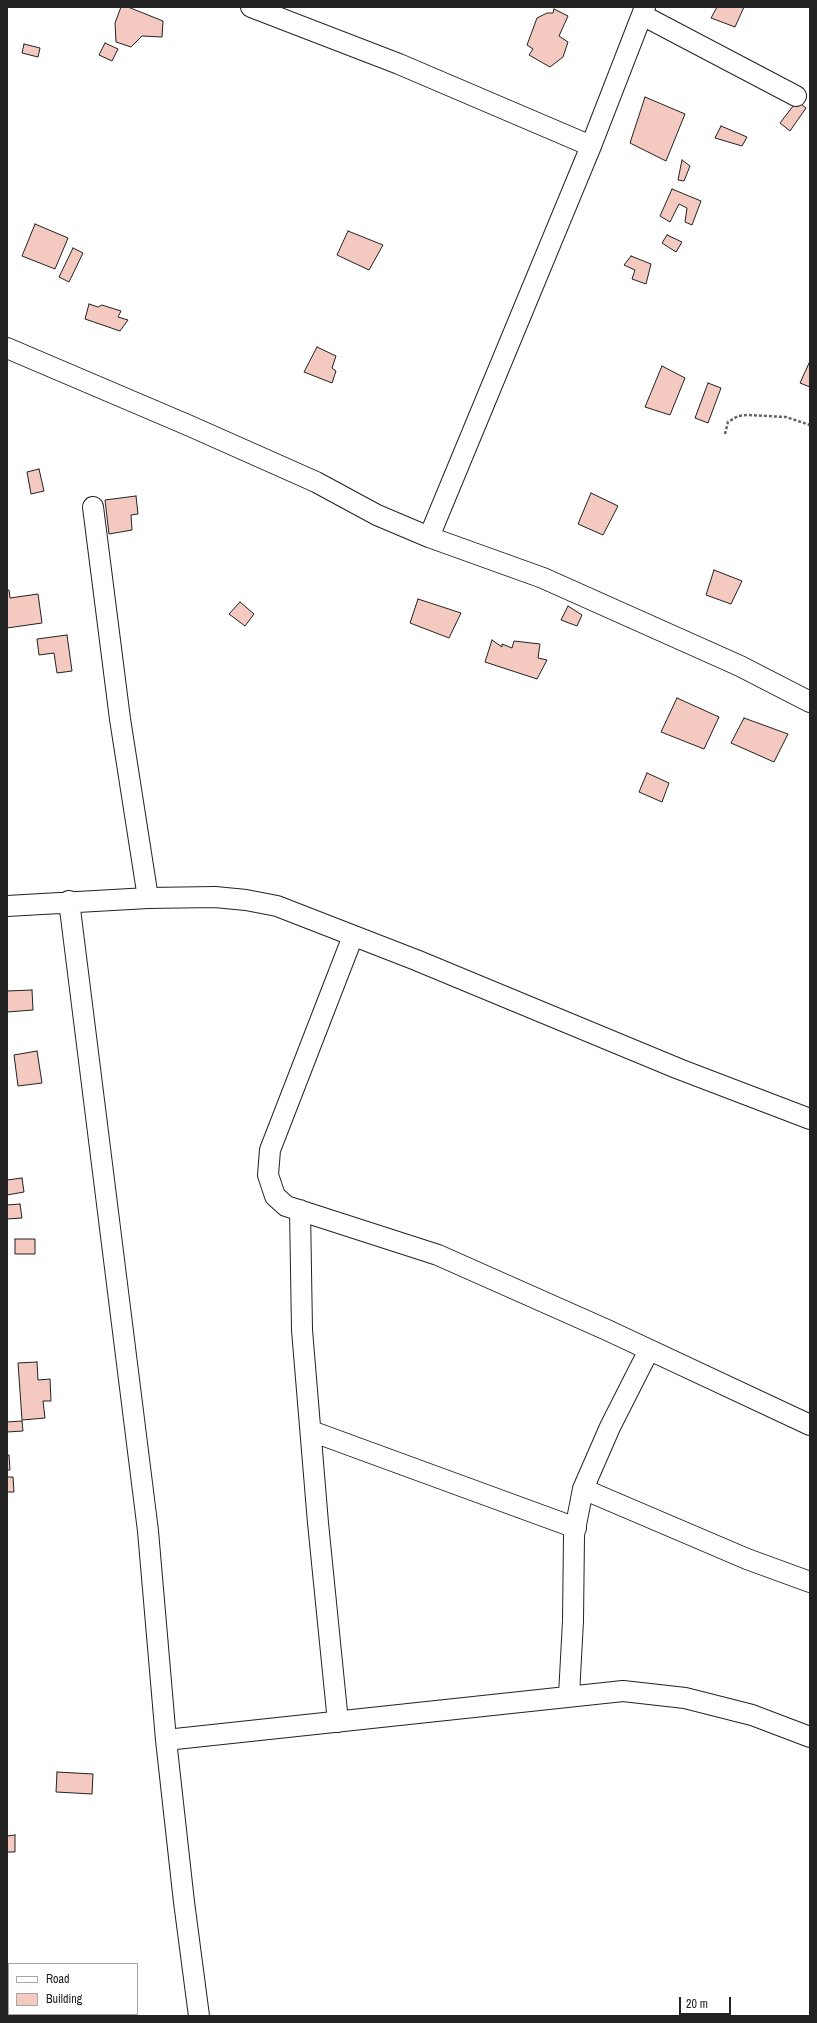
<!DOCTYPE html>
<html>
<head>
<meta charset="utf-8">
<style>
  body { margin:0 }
  #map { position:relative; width:817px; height:2023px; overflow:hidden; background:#fff; font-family:"Archivo Narrow",sans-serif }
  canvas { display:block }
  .frame { position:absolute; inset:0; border:8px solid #222; pointer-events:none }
  .legend { position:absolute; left:8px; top:1963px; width:130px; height:52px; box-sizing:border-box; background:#fff; border:1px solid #a7a7a7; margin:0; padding:5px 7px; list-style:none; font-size:12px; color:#222 }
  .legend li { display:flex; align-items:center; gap:8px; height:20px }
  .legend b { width:20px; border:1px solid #a7a7a7 }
  .scale { position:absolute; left:679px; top:1997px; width:52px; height:18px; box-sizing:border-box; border:2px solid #222; border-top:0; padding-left:5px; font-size:12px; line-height:14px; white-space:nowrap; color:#222; -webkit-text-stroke:3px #fff; paint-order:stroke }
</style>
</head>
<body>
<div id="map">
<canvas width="817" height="2023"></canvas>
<div class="frame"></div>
<ul class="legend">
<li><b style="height:5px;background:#fff"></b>Road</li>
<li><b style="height:11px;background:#f3c9c0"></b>Building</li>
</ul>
<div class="scale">20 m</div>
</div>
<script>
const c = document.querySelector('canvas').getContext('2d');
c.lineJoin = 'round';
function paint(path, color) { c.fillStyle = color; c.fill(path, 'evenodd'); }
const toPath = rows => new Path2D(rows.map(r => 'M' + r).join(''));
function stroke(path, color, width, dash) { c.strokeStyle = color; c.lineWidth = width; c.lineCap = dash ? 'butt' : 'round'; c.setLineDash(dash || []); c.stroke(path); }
const building = toPath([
  [121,7,128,7,163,21,162,37,142,36,131,47,116,42,115,23,121,7],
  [717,7,744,7,735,27,711,18,717,7],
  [554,9,568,16,559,36,568,42,563,57,550,67,529,55,533,49,527,45,537,18,547,13,553,13,554,9],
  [105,43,118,49,112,61,99,55,105,43],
  [24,44,40,48,38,57,22,53,24,44],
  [645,97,685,114,666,161,630,143,645,97],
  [797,101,806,108,790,131,780,123,797,101],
  [721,126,747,137,742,146,715,138,721,126],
  [682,160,690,166,684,181,678,180,682,160],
  [672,189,701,201,692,225,685,222,687,208,679,204,670,222,660,216,672,189],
  [35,224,68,238,55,269,22,256,35,224],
  [348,231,383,245,369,270,337,255,348,231],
  [667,235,682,242,676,252,662,243,667,235],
  [73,248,83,253,69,282,59,277,73,248],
  [631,256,651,264,646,284,632,279,635,270,624,265,631,256],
  [89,304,98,307,102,305,121,311,118,317,128,320,120,331,85,319,89,304],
  [317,347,336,356,332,368,336,371,332,383,304,372,317,347],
  [810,361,810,387,800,383,810,361],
  [662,366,685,378,670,415,645,407,662,366],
  [708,383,721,388,708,423,695,418,708,383],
  [39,469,44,491,31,494,27,472,39,469],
  [591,493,618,506,603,535,578,524,591,493],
  [136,496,138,514,131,515,132,530,109,534,105,500,136,496],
  [714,570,742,581,731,604,706,595,714,570],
  [7,590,9,590,10,598,38,594,42,623,7,628,7,590],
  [418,599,461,613,449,638,410,623,418,599],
  [240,602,254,614,245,626,229,614,240,602],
  [568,606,582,615,577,626,561,620,568,606],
  [67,635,72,671,57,673,54,653,39,655,37,639,67,635],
  [492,640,502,647,502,644,512,648,514,641,540,644,538,658,547,660,537,679,485,662,492,640],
  [677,698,719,717,704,749,661,732,677,698],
  [744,718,788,734,774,762,731,743,744,718],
  [647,773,669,783,662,802,639,792,647,773],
  [32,990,33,1010,7,1012,7,991,32,990],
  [37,1051,42,1083,18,1086,14,1055,37,1051],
  [22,1178,24,1192,7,1195,7,1180,22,1178],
  [20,1204,22,1218,7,1219,7,1205,20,1204],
  [15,1239,35,1239,35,1254,15,1254,15,1239],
  [37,1362,38,1380,50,1379,51,1401,43,1401,45,1418,22,1420,18,1363,37,1362],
  [22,1421,23,1431,7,1432,7,1422,22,1421],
  [7,1455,9,1455,10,1470,7,1470,7,1455],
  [7,1477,13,1477,14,1492,7,1492,7,1477],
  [57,1772,93,1774,92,1794,56,1792,57,1772],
  [15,1835,15,1852,7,1852,7,1836,15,1835],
  [57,2014,72,2014,72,2016,57,2016,57,2014]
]);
const path = toPath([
  [725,434,728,422,738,416,747,415,786,417,810,425]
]);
const minor = toPath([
  [251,7,399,64,591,146],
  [642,15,796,96],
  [7,348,190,426,316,482,377,515,429,537,543,578,740,666,810,702],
  [93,507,120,719,148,898],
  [429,537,591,146,645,7],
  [69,901,148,1531,166,1740,184,1902,199,2016],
  [7,906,148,898,215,897,246,900,277,906,416,960,679,1069,810,1119],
  [353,936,270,1150,268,1175,275,1196,286,1206,438,1255,607,1330,810,1425],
  [300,1210,302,1330,318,1523,338,1722],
  [311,1431,576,1528],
  [583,1489,747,1559,810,1582],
  [569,1695,573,1621,574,1535,583,1489,610,1427,649,1350],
  [166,1740,623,1691,685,1698,752,1715,810,1737]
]);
paint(building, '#f3c9c0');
stroke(building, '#222', 1);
stroke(minor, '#222', 22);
stroke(path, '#646464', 2.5, [3, 2]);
stroke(minor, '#fff', 20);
</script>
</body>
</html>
